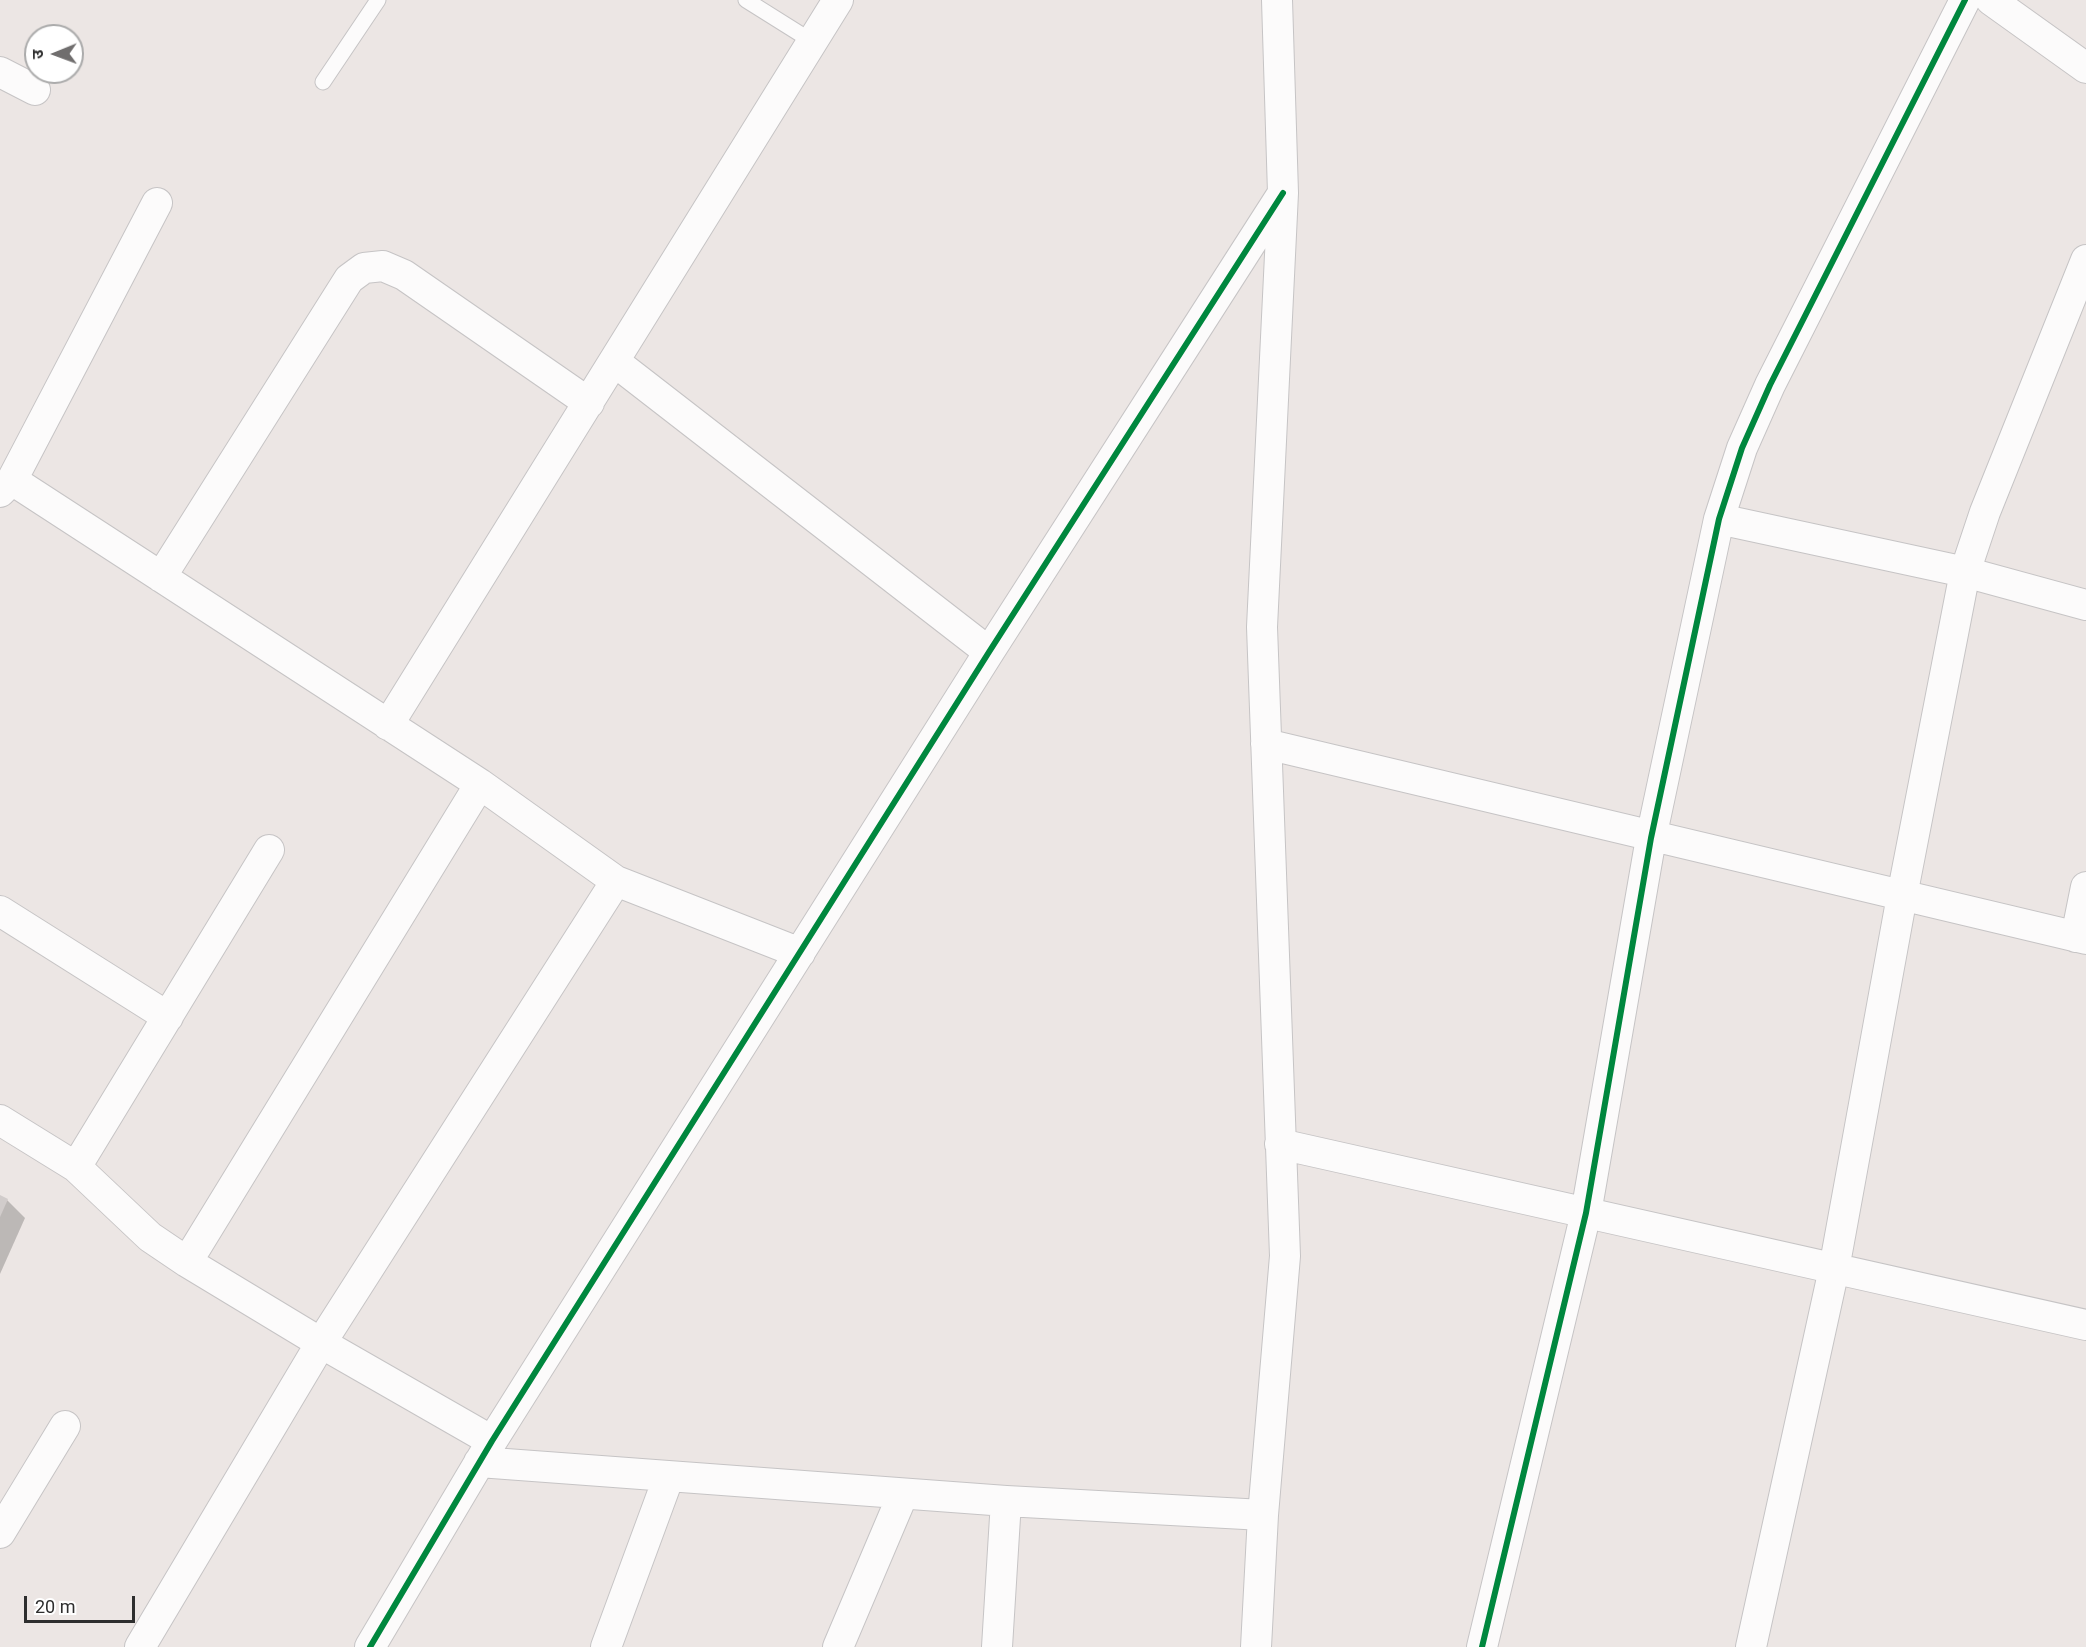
<!DOCTYPE html>
<html>
<head>
<meta charset="utf-8">
<style>
  body { margin:0 }
  #map { position:relative; width:2086px; height:1647px; overflow:hidden; background:#ece6e4; font-family:Roboto,"Noto Sans Devanagari",sans-serif }
  canvas { display:block }
  .north { position:absolute; left:24px; top:24px; width:60px; height:60px; box-sizing:border-box; background:#fff; border:2px solid #ababab; border-radius:50%; rotate:269deg; font-size:16px; font-weight:700; line-height:24px; text-align:center; color:#2e2e2e }
  .north::after { content:''; display:block; margin:auto; width:21px; height:27px; background:#706e6e; clip-path:polygon(50% 0,100% 100%,50% 72%,0 100%) }
  .scale { position:absolute; left:24px; top:1596px; width:111px; height:27px; box-sizing:border-box; border:3px solid #2e2e2e; border-top:0; padding-left:8px; font-size:18px; line-height:21px; white-space:nowrap; color:#2e2e2e; -webkit-text-stroke:4px #fff; paint-order:stroke }
</style>
</head>
<body>
<div id="map">
<canvas width="2086" height="1647"></canvas>
<div class="north">उ</div>
<div class="scale">20 m</div>
</div>
<script>
const c = document.querySelector('canvas').getContext('2d');
c.lineJoin = 'round';
function paint(path, color) { c.fillStyle = color; c.fill(path, 'evenodd'); }
const toPath = rows => new Path2D(rows.map(r => 'M' + r).join(''));
function stroke(path, color, width, dash) { c.strokeStyle = color; c.lineWidth = width; c.lineCap = dash ? 'butt' : 'round'; c.setLineDash(dash || []); c.stroke(path); }
const shadow = toPath([
  [0,1197,7,1200,25,1218,0,1274]
]);
const building = toPath([
  [0,1195,8,1199,0,1217]
]);
const lane = toPath([
  [746,0,813,42],
  [323,82,378,0]
]);
const street = toPath([
  [1991,0,2086,68],
  [0,72,35,90],
  [615,362,989,652],
  [12,480,480,784,616,881,800,953],
  [0,492,12,480,157,203],
  [1719,519,1965,572,2086,605],
  [161,577,349,279,364,268,383,266,404,275,589,403],
  [388,725,838,0],
  [1266,744,2086,939],
  [0,911,168,1017],
  [2076,937,2086,887],
  [0,1120,76,1167,150,1237,187,1262,321,1343,492,1441],
  [1280,1144,2086,1325],
  [76,1167,269,850],
  [187,1262,480,784],
  [479,1462,1006,1501,1263,1515],
  [0,1533,65,1426],
  [140,1647,321,1343,616,881],
  [370,1647,492,1441,989,652,1283,193],
  [606,1647,669,1476],
  [838,1647,903,1494],
  [997,1647,1006,1501],
  [1256,1647,1263,1515,1285,1256,1262,627,1283,193,1277,0],
  [1482,1647,1586,1213,1651,838,1719,519,1742,448,1770,385,1965,0],
  [1751,1647,1834,1269,1902,896,1965,572,1985,512,2086,260]
]);
const cycleway = toPath([
  [370,1647,492,1441,989,652,1283,193],
  [1482,1647,1586,1213,1651,838,1719,519,1742,448,1770,385,1965,0]
]);
paint(shadow, '#0003');
paint(building, '#d1cccb');
stroke(lane, '#c6c4c5', 17);
stroke(street, '#c6c4c5', 32);
stroke(lane, '#fcfbfb', 15);
stroke(street, '#fcfbfb', 30);
stroke(cycleway, '#00873e', 6);
</script>
</body>
</html>
